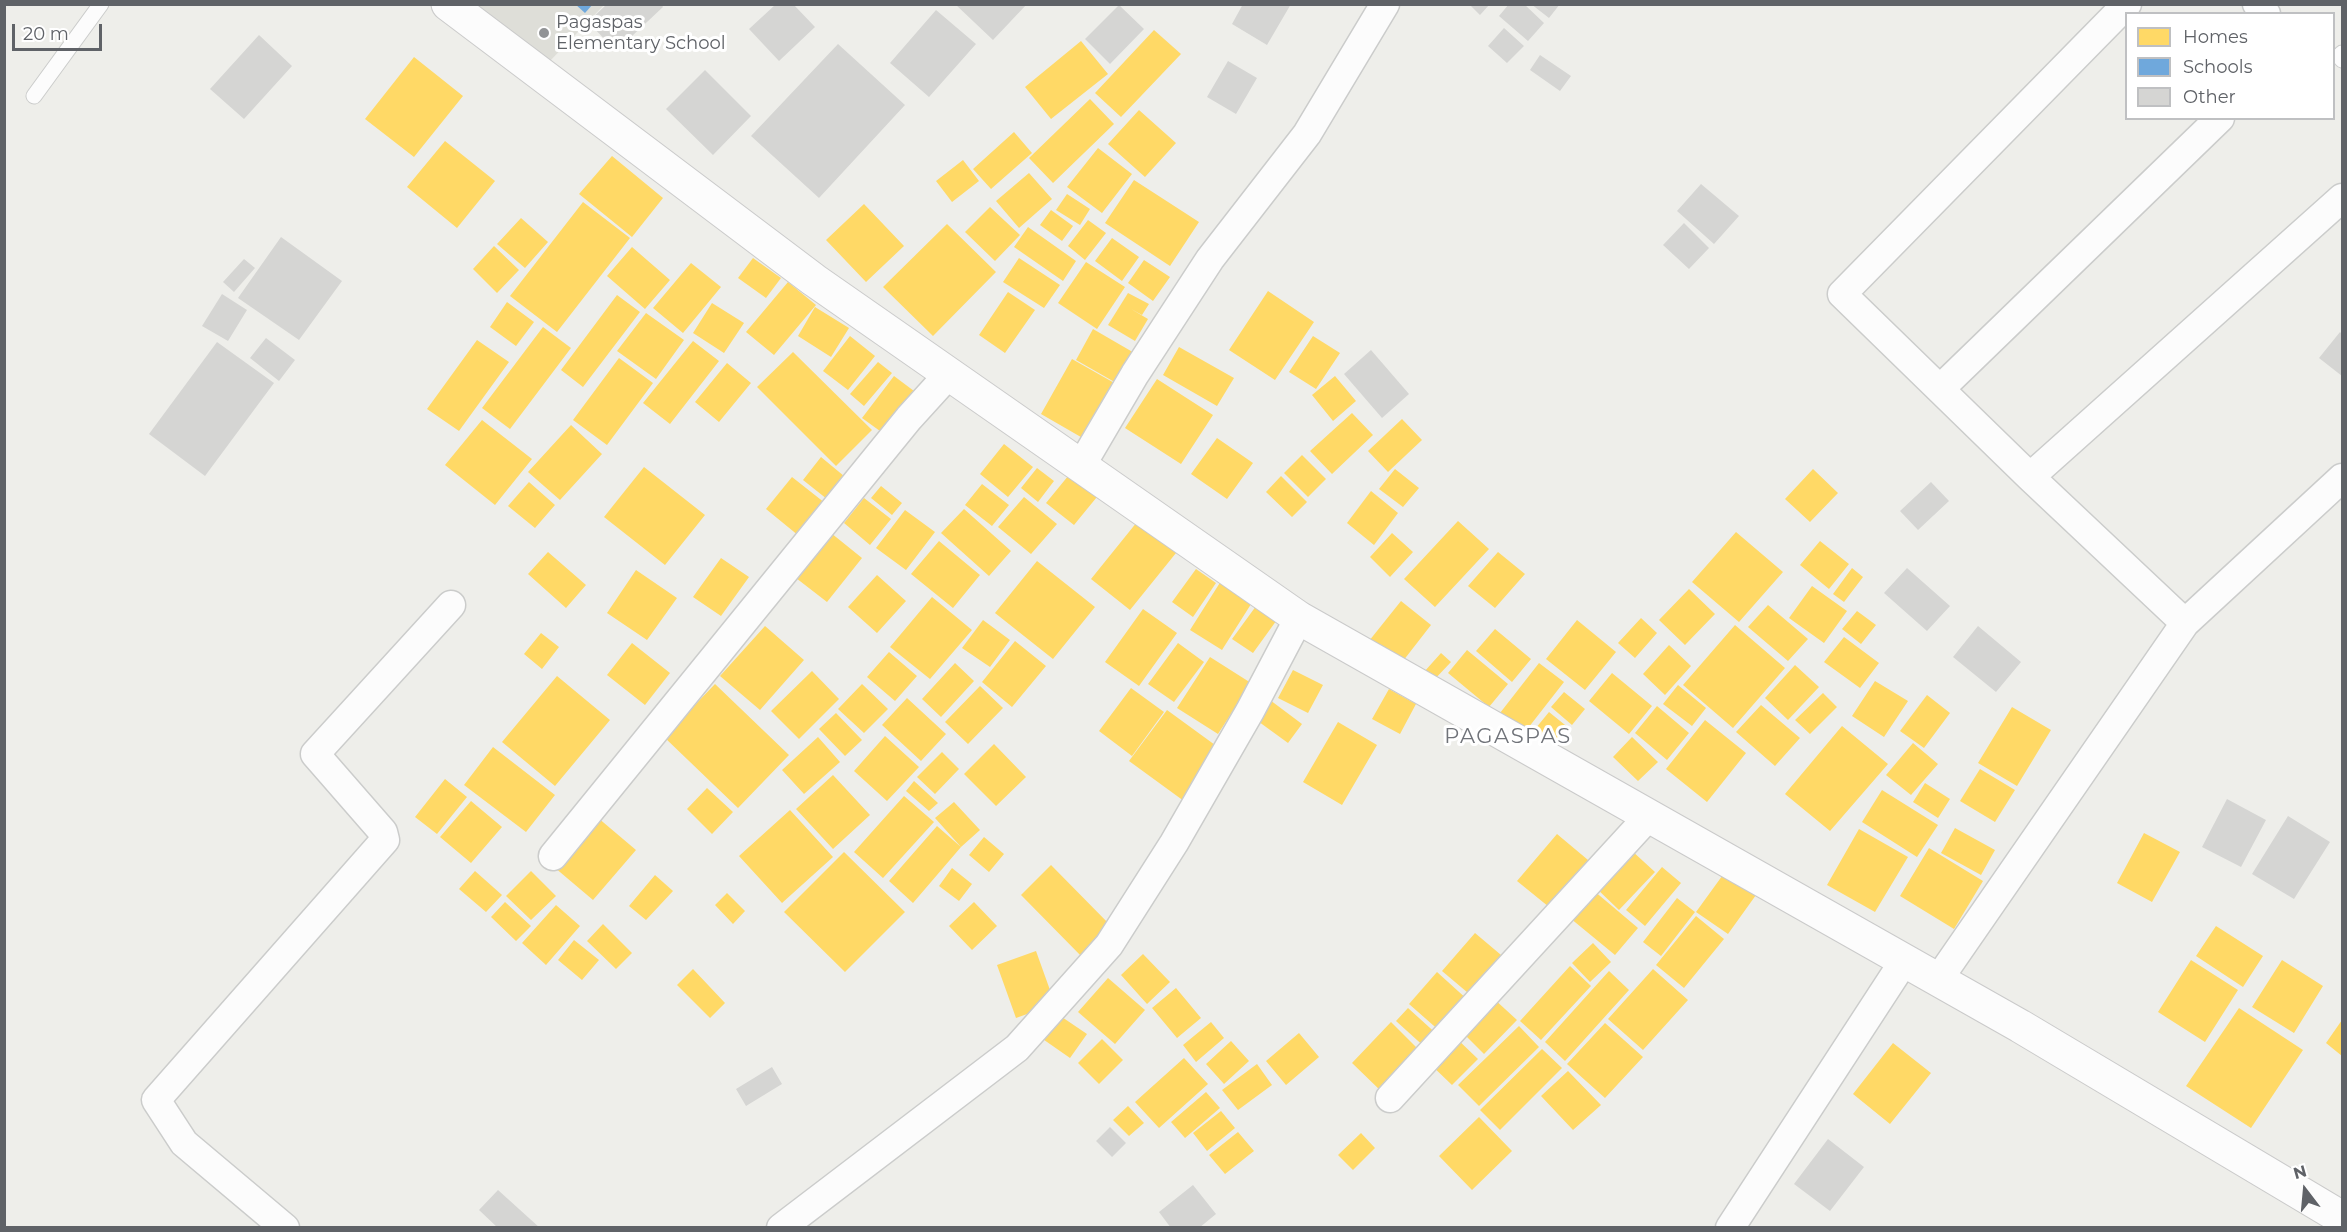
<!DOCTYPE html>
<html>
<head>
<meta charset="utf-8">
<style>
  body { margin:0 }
  #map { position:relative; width:2347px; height:1232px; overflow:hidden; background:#eeeeea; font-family:Montserrat,sans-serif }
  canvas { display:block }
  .frame { position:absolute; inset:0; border:6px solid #5f6267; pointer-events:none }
  .legend { position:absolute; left:2125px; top:12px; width:210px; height:108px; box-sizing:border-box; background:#fff; border:2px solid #bfc0c2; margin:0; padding:8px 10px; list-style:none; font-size:18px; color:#5f6267 }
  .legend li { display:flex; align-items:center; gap:12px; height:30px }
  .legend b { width:30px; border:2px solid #bfc0c2 }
  .north { position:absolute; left:2275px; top:1160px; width:60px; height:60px; -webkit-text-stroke:4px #fff; paint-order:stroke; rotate:344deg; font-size:16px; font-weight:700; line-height:24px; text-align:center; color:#5f6267 }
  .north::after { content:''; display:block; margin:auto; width:21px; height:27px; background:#5f6267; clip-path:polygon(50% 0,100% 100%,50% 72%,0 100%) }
  .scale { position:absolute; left:12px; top:24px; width:90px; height:27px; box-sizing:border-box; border:3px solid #5f6267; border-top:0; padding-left:8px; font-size:18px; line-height:21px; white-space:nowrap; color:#5f6267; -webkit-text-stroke:4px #fff; paint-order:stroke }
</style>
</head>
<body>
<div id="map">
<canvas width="2347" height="1232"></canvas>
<div class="frame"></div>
<ul class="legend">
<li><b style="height:16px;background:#ffd966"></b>Homes</li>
<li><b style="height:16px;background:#6fa8dc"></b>Schools</li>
<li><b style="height:16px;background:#d5d5d3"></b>Other</li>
</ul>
<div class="north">N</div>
<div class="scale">20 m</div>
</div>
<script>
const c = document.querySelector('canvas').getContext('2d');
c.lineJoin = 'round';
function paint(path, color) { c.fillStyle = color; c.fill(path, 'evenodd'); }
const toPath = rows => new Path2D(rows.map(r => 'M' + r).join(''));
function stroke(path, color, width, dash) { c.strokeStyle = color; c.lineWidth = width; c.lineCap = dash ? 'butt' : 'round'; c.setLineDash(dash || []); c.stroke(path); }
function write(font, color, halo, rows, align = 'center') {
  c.font = font + ' Montserrat,sans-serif'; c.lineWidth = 6; c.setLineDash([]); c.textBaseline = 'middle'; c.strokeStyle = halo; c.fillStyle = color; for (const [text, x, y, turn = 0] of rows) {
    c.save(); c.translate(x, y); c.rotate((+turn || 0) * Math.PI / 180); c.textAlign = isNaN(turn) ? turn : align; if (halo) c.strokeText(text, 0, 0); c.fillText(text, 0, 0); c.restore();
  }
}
const education = toPath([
  [475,5,604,5,549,62]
]);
const homes = toPath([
  [1154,30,1181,54,1121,117,1095,93],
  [1081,41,1108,74,1051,119,1025,87],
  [414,57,463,96,414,157,365,119],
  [1090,99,1114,124,1053,183,1029,158],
  [1139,110,1176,143,1145,177,1108,144],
  [1014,132,1032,153,991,189,973,169],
  [445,141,495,181,457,228,407,187],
  [1098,148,1132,174,1102,213,1067,187],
  [612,156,663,198,632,237,579,194],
  [963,160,979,181,952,202,936,181],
  [1029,173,1052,199,1019,228,996,201],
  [1134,180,1199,222,1170,266,1105,223],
  [1067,194,1090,209,1080,225,1056,210],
  [583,202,630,238,557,332,510,296],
  [864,204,904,246,866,282,826,240],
  [990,207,1020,235,995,261,965,232],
  [1051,210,1073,226,1062,241,1040,225],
  [521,218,548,242,525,268,497,244],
  [1088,220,1106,233,1085,260,1068,246],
  [947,224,996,272,933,336,883,287],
  [1028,227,1076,261,1063,281,1014,247],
  [1112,238,1139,257,1122,281,1095,261],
  [494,246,519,270,497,293,473,269],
  [632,247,670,280,645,309,607,276],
  [753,258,781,278,766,298,738,278],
  [1019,258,1060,285,1044,308,1003,282],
  [1144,260,1170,277,1153,301,1128,283],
  [1086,262,1125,287,1097,329,1058,303],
  [691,263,721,287,683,333,653,308],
  [788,282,816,305,774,355,746,332],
  [1268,291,1314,322,1275,380,1229,350],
  [1008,292,1035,310,1005,353,979,335],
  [1128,293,1149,304,1142,315,1131,309,1148,319,1135,341,1108,325],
  [617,295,640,312,583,387,561,370],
  [507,302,534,322,516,346,490,327],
  [712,303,744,323,724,353,693,333],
  [815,307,849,328,831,357,798,336],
  [646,313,684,340,656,379,617,351],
  [543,327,571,348,510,429,482,408],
  [1093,329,1143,358,1125,388,1076,360],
  [850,336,875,356,848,390,823,371],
  [1313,336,1340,353,1316,389,1289,372],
  [477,340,509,362,459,431,427,409],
  [693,341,719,361,670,424,643,403],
  [1179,347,1234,378,1217,406,1163,375],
  [793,352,872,430,836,466,757,387],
  [619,358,653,383,607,445,573,420],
  [1072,359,1125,389,1093,444,1041,414],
  [878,362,892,373,864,406,850,394],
  [727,363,751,383,719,422,695,402],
  [894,376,922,397,891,439,862,418],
  [1335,376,1356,401,1333,421,1312,395],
  [1157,379,1213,415,1181,464,1125,428],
  [1352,413,1373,435,1332,474,1310,451],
  [1402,419,1422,440,1388,472,1368,451],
  [482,420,532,459,495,505,445,465],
  [571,425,602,454,560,500,528,472],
  [1217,438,1253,463,1227,499,1191,474],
  [1004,444,1033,467,1008,497,980,474],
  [1302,455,1326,479,1308,497,1284,473],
  [821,457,850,481,832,503,803,480],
  [644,467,705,515,665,565,604,517],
  [1037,468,1054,481,1038,502,1021,488],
  [1395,469,1419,488,1403,507,1379,489],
  [1813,469,1838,493,1810,522,1785,499],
  [1073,470,1101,492,1074,525,1046,503],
  [1281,476,1307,502,1292,517,1266,492],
  [792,477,825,503,799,536,766,509],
  [529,482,555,505,535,528,508,506],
  [982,484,1009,505,992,526,965,505],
  [881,486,902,503,892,515,871,498],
  [1371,491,1398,513,1374,545,1347,523],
  [1024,497,1057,524,1031,554,998,527],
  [864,498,891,519,870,545,844,523],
  [964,509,1011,551,989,576,941,533],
  [905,510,935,532,906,570,876,548],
  [1458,521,1489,549,1435,607,1404,579],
  [1137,522,1176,553,1130,610,1091,579],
  [1736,532,1783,572,1739,622,1692,582],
  [831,533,862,558,827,602,796,578],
  [1392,533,1413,552,1390,577,1370,557],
  [939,541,980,575,953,608,911,574],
  [1820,541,1849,564,1829,589,1800,565],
  [548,552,586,585,566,608,528,574],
  [1498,552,1525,574,1495,608,1468,586],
  [721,558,749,577,721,616,693,597],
  [1037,561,1095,607,1053,659,995,613],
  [1852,568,1863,577,1844,602,1833,594],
  [1196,569,1216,583,1193,617,1172,602],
  [636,570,677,598,647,640,607,613],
  [877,575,906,601,877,633,848,607],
  [1221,581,1253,601,1222,650,1190,630],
  [1812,586,1847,611,1824,643,1789,618],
  [1689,589,1715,614,1685,645,1659,620],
  [932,597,972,630,930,679,890,647],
  [1401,601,1431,625,1396,670,1365,646],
  [1259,602,1279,617,1253,653,1232,639],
  [1768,605,1808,639,1788,661,1748,627],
  [1143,609,1177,633,1139,686,1105,662],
  [1857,611,1876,625,1861,644,1842,629],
  [1641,618,1657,633,1635,658,1618,643],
  [983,620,1010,640,990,667,962,648],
  [1577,620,1616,652,1585,690,1546,659],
  [1735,625,1785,668,1733,728,1683,685],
  [765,626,804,660,760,710,720,676],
  [1495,629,1531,659,1512,682,1476,651],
  [541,633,559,647,542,669,524,654],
  [1844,637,1879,663,1860,688,1824,662],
  [1015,641,1046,666,1012,707,982,682],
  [632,643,670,673,645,705,607,675],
  [1178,643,1204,662,1174,702,1148,684],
  [1669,645,1691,666,1665,695,1643,674],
  [1467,650,1508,684,1489,707,1448,673],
  [889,652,917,676,895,701,867,677],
  [1441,653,1451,662,1433,681,1424,672],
  [1210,657,1251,683,1218,734,1177,708],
  [955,663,974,681,941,717,922,699],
  [1539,663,1564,682,1525,732,1500,713],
  [1795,665,1819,687,1788,720,1765,698],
  [1293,670,1323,685,1308,713,1278,698],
  [812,671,839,699,799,739,771,711],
  [1612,673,1652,706,1629,734,1589,701],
  [557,676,610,720,555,786,502,742],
  [1875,681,1908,701,1884,737,1852,716],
  [715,684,789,755,738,808,664,737],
  [862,684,888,709,864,733,838,709],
  [1678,685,1706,708,1692,726,1663,704],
  [980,686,1003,708,968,744,945,722],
  [1131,688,1164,712,1132,756,1099,731],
  [1389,689,1416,704,1400,734,1372,719],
  [1564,692,1585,709,1572,725,1551,707],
  [1823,693,1837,707,1810,734,1795,720],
  [1927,695,1950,713,1924,748,1900,731],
  [907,698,946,734,921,761,882,725],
  [1270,700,1302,724,1288,743,1255,719],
  [1761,705,1800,738,1775,766,1736,732],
  [1657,706,1689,733,1667,760,1635,733],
  [2012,707,2051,730,2017,786,1978,763],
  [1167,710,1226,753,1188,804,1129,761],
  [1549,712,1570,729,1553,751,1531,734],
  [836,713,862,740,845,756,819,729],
  [1705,720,1746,753,1707,802,1666,769],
  [1338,722,1377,745,1342,805,1303,782],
  [1842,726,1888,764,1830,831,1785,794],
  [885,736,919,767,887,801,854,771],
  [818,737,840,762,804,794,782,770],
  [1632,737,1658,762,1638,781,1613,757],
  [1913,743,1938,764,1911,795,1886,775],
  [994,744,1026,777,996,806,964,774],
  [493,747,555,795,526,832,464,785],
  [942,752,959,769,935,794,917,777],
  [1980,769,2015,790,1995,822,1960,801],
  [833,775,870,815,833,849,796,809],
  [445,779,467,797,437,834,415,817],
  [914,781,938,803,929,811,906,791],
  [1925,783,1950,799,1938,818,1913,802],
  [707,788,733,812,712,834,687,809],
  [1882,790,1938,825,1917,857,1862,822],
  [904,796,934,822,883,878,854,852],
  [471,801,502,827,471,863,440,837],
  [954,802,980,830,961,847,935,818],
  [790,810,833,857,782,903,739,856],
  [597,817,636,850,593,900,554,867],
  [937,826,961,847,913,903,889,881],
  [1955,828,1995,850,1981,875,1941,853],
  [1859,829,1908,857,1875,912,1827,885],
  [2144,833,2180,852,2152,902,2117,883],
  [1557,834,1594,865,1554,911,1517,881],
  [984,837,1004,854,989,872,969,855],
  [1929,848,1983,881,1954,929,1900,896],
  [1631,850,1655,872,1619,910,1595,887],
  [844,852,905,912,845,972,784,912],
  [1051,865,1114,929,1084,959,1021,895],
  [1662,867,1681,883,1645,926,1626,910],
  [952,868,972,884,959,901,939,886],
  [475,871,502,895,486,912,459,889],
  [531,871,556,896,531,920,506,896],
  [1725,872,1756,895,1728,934,1696,912],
  [655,875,673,891,646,920,629,906],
  [1593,890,1638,928,1615,955,1570,918],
  [727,893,745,911,733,924,715,905],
  [1677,898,1695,912,1661,956,1643,942],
  [505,902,531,926,516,941,491,917],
  [974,902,997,926,972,950,949,926],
  [556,905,580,926,546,965,522,943],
  [1696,916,1724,939,1684,988,1656,965],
  [603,924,632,953,616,969,587,941],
  [2216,926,2263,956,2243,987,2196,956],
  [1475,933,1507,960,1474,998,1442,971],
  [574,940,599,960,582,980,558,960],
  [1593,943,1611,962,1590,982,1572,963],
  [1036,951,1055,1004,1016,1018,997,965],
  [1143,954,1170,982,1147,1004,1121,975],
  [2191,960,2238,990,2205,1042,2158,1012],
  [2282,960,2323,986,2294,1033,2252,1007],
  [1570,966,1591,986,1541,1040,1520,1021],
  [693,969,725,1003,710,1018,677,985],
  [1653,969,1688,1000,1643,1050,1608,1019],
  [1609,971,1629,990,1565,1061,1545,1042],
  [1437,972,1469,1001,1442,1033,1409,1004],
  [1108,978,1145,1010,1115,1044,1078,1012],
  [1176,988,1201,1018,1177,1038,1152,1008],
  [1493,998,1517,1020,1484,1054,1461,1031],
  [1408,1008,1440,1037,1428,1050,1396,1021],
  [2239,1008,2303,1050,2251,1128,2186,1086],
  [1053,1011,1087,1034,1070,1058,1037,1035],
  [2342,1020,2342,1056,2326,1043],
  [1211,1022,1224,1038,1196,1062,1183,1045],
  [1391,1022,1421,1052,1382,1092,1352,1063],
  [1605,1023,1643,1057,1605,1098,1567,1064],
  [1519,1026,1539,1047,1479,1106,1458,1085],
  [1299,1033,1319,1057,1286,1085,1266,1061],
  [1454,1036,1478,1059,1452,1085,1428,1062],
  [1102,1039,1123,1060,1099,1084,1078,1063],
  [1231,1041,1249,1061,1224,1084,1206,1064],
  [1893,1043,1931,1073,1890,1124,1853,1094],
  [1542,1049,1562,1068,1500,1130,1480,1110],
  [1184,1058,1208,1084,1159,1128,1135,1102],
  [1257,1064,1272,1085,1238,1110,1222,1090],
  [1568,1071,1601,1105,1573,1130,1541,1096],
  [1206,1092,1220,1108,1185,1138,1171,1122],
  [1128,1106,1144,1123,1129,1136,1113,1120],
  [1221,1111,1235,1128,1207,1151,1193,1133],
  [1479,1117,1512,1151,1472,1190,1439,1156],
  [1238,1132,1254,1151,1225,1174,1209,1155],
  [1361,1133,1375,1148,1353,1170,1338,1155]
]);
const schools = toPath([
  [575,4,593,4,585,13]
]);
const building = toPath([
  [607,4,661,4,663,7,616,51,588,22],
  [955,4,1027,4,993,40],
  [1243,4,1291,4,1267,45,1232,24],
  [1469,4,1490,4,1480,15],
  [1509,4,1524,4,1544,23,1528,41,1499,16],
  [1531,4,1560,4,1549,18],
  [775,5,794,5,815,27,779,61,749,29],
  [1119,5,1144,29,1110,64,1085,39],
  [936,10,976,44,929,97,890,63],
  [1504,28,1524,46,1507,63,1488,46],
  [259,35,292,66,244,119,210,89],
  [838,44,905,105,819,198,751,136],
  [1540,55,1571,76,1560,91,1530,70],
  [1228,61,1257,78,1236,114,1207,97],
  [705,70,751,116,713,155,666,109],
  [1701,184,1739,216,1714,244,1677,211],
  [1684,223,1709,248,1689,269,1663,245],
  [281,237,342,281,299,340,238,298],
  [244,259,255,268,234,292,223,282],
  [222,294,247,310,228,341,202,326],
  [2340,332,2342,334,2342,376,2319,358],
  [266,338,295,360,279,381,250,358],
  [217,342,274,383,205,476,149,434],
  [1371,350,1409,394,1382,418,1344,374],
  [1931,482,1949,501,1918,530,1900,511],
  [1907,568,1950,606,1927,631,1884,593],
  [1978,626,2021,662,1996,692,1953,657],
  [2227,799,2266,820,2241,867,2202,847],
  [2288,816,2330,842,2294,899,2252,874],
  [772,1067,782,1084,746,1106,736,1089],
  [1110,1127,1126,1143,1112,1157,1096,1141],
  [1828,1139,1864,1167,1830,1211,1794,1184],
  [1193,1185,1216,1214,1199,1228,1171,1228,1159,1212],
  [498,1190,540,1228,498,1228,479,1210]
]);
const lane = toPath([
  [2342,53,2339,56,2342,60],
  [34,96,101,4]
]);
const street = toPath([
  [2257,4,2266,14],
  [1940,389,2220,118],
  [1081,466,1135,374,1210,259,1307,134,1385,4],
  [2030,477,2342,198],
  [2185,623,2342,478],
  [553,856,909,418,949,374],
  [1938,980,2185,623,2030,477,1842,294,2127,4],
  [1390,1098,1649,816],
  [285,1228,184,1143,156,1100,385,840,383,832,315,754,451,605],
  [781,1228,1017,1048,1109,945,1174,843,1250,711,1299,618],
  [1730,1228,1904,961]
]);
const secondary = toPath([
  [448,4,814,280,1299,618,2020,1026,2342,1218]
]);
const markers = [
  [544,33,6,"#919395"]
];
const poiNames = [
  ["Pagaspas",556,23],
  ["Elementary School",556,44]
];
const quarterNames = [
  ["PAGASPAS",1508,737]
];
paint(education, '#deded8');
paint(homes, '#ffd966');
paint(schools, '#6fa8dc');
paint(building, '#d5d5d3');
stroke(lane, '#cbcccb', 17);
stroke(street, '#cbcccb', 31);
stroke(secondary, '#cacaca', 35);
stroke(lane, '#fcfcfc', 15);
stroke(street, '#fcfcfc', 28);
stroke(secondary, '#fcfcfc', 33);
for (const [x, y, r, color] of markers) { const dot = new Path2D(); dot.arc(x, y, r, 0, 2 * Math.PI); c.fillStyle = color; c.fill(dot); stroke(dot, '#fff', 2); }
write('18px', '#5f6267', '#fff', poiNames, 'left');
c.letterSpacing = '1.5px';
write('21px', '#707379', '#fff', quarterNames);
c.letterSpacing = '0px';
</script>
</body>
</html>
